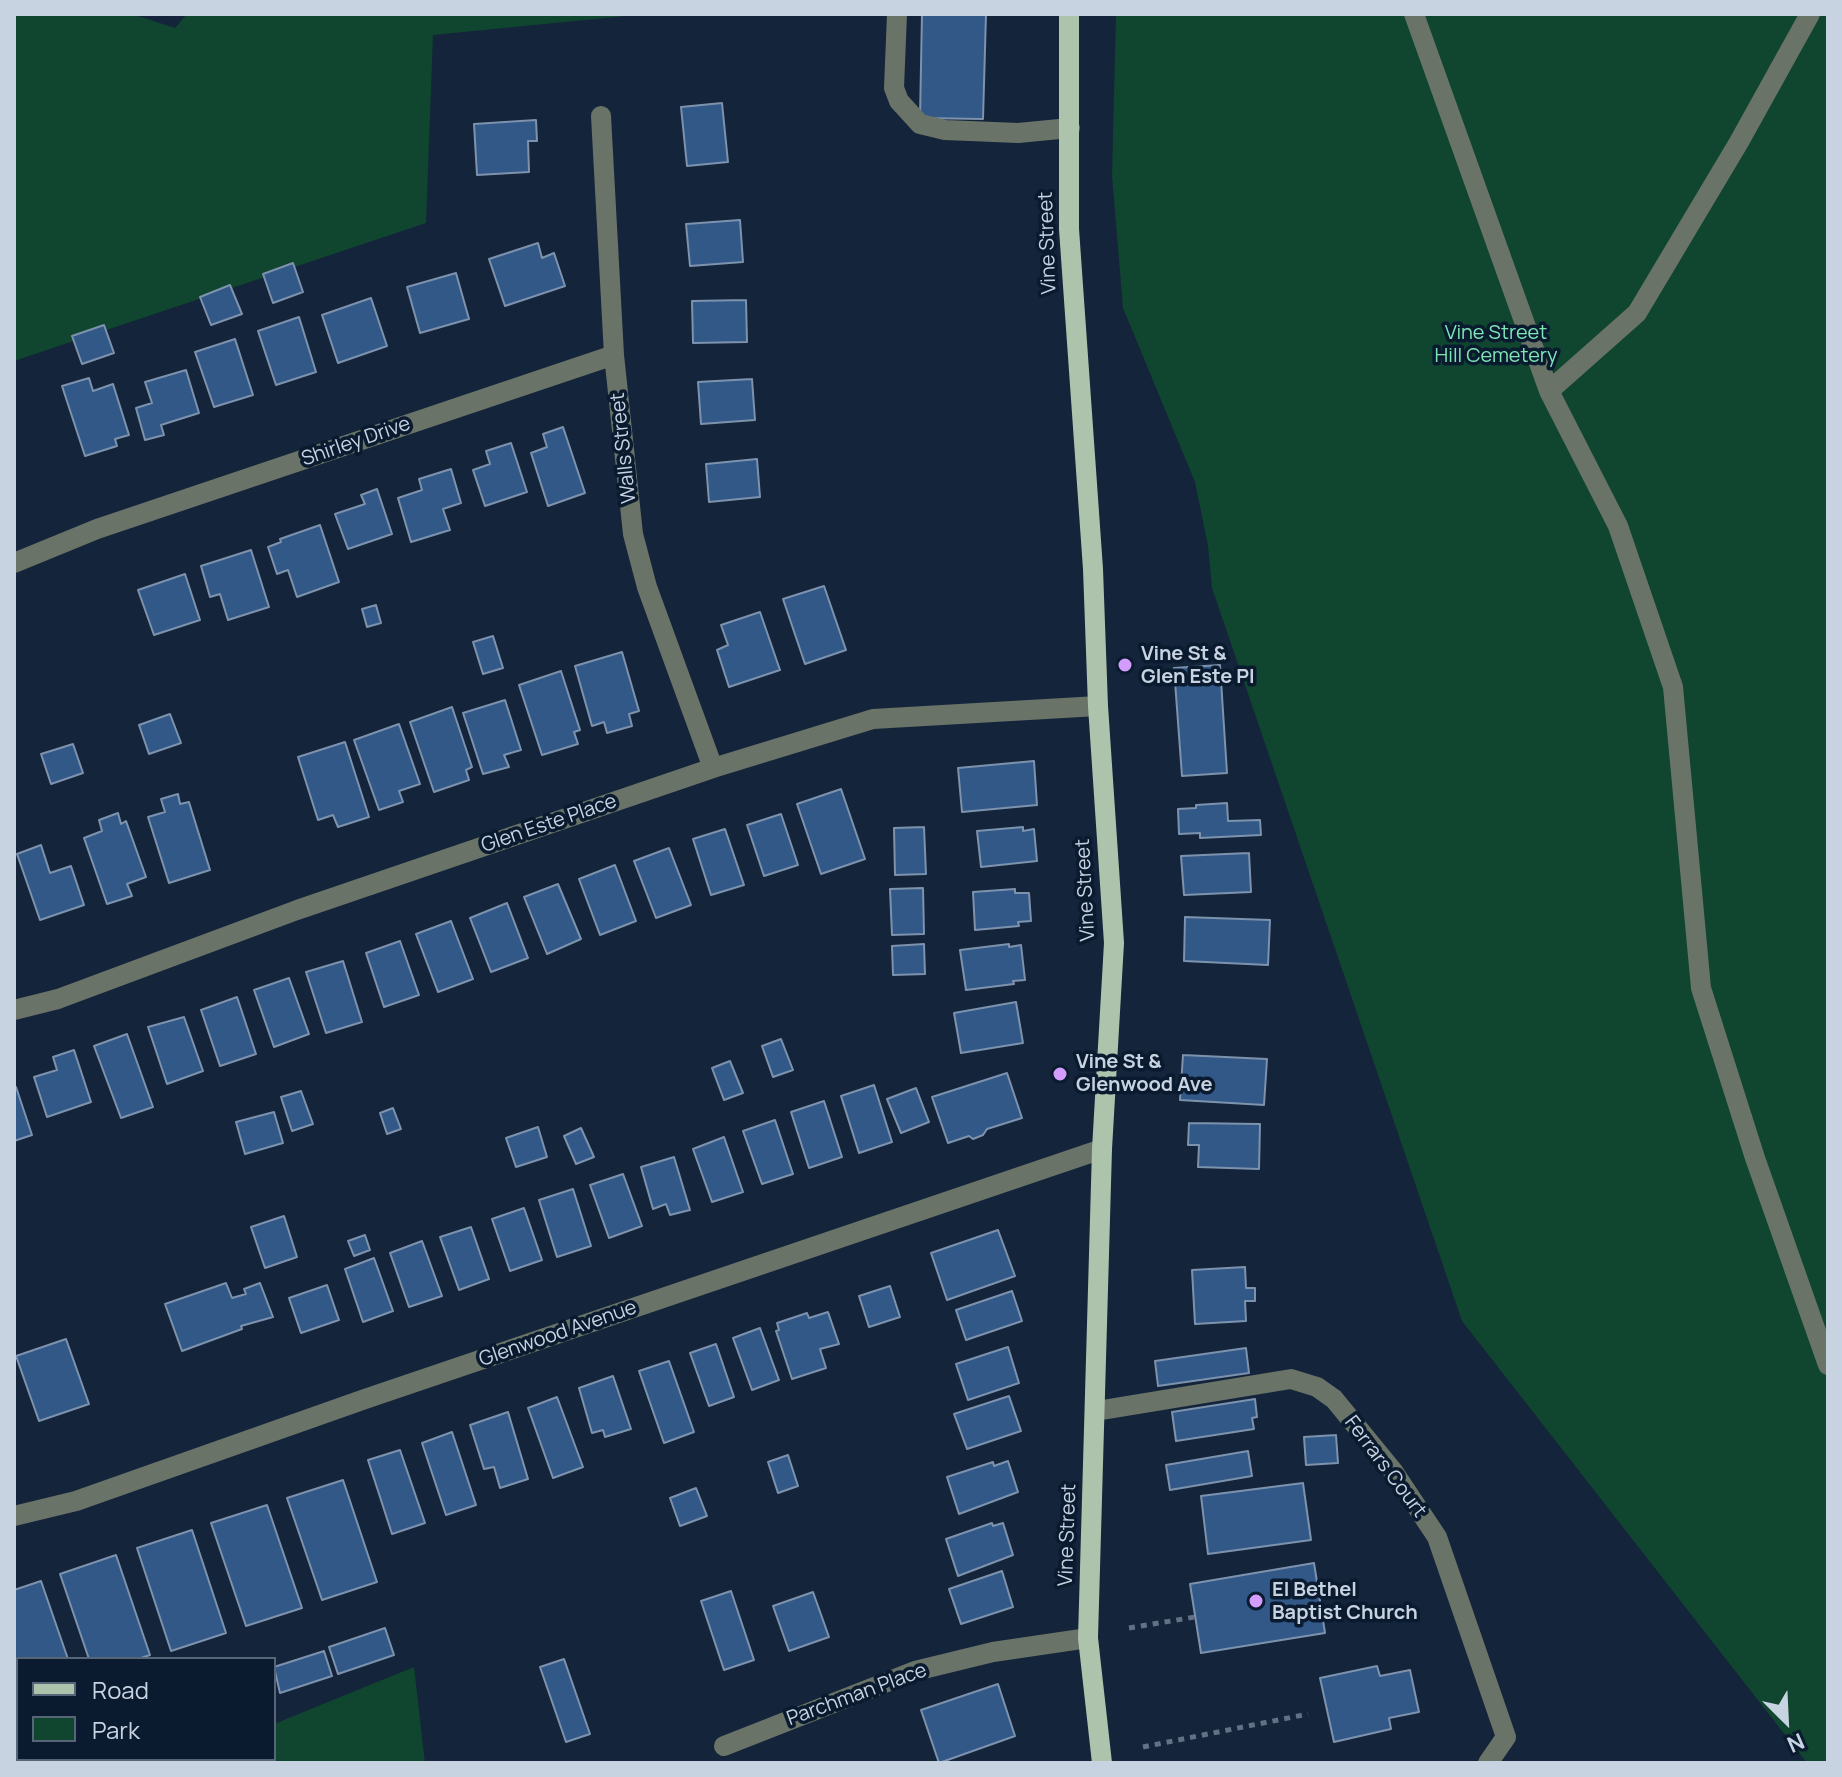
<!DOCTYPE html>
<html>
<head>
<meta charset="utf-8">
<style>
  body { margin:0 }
  #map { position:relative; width:1842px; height:1777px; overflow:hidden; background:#14243a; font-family:Manrope,sans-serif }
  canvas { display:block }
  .frame { position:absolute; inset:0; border:16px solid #c8d3e2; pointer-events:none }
  .legend { position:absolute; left:16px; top:1657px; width:260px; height:104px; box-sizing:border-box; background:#0a1b30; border:2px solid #566577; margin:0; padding:10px 14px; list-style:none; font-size:24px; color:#c8d3e2 }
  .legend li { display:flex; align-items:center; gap:16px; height:40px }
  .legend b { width:40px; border:2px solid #566577 }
  .north { position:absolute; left:1746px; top:1681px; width:80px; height:80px; -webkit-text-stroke:6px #0a1b30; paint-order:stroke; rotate:156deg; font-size:22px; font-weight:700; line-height:32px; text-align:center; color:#c8d3e2 }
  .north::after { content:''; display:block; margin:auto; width:28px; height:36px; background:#c8d3e2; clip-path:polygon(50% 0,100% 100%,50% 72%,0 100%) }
</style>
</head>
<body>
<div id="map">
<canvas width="1842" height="1777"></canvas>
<div class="frame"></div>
<ul class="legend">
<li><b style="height:10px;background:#aec3ac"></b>Road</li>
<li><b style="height:22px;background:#10452f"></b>Park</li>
</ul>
<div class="north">N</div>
</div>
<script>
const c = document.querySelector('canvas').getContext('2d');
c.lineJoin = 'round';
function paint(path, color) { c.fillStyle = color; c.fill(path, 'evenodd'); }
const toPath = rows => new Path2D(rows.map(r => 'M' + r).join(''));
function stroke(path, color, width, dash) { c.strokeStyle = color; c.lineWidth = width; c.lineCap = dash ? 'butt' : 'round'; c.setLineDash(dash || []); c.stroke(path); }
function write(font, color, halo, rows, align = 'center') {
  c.font = font + ' Manrope,sans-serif'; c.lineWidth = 7; c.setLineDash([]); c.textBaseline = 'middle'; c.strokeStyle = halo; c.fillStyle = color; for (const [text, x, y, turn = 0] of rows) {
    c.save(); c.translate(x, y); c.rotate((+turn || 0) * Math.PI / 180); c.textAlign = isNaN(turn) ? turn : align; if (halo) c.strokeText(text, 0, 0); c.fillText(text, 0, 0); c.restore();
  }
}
const green = toPath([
  [14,14,132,14,175,28,187,14,646,14,433,35,426,223,14,361],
  [1116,14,1828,14,1828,1763,1807,1763,1462,1321,1212,588,1208,546,1195,482,1123,308,1112,176],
  [414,1667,425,1763,177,1763,187,1759,274,1759,274,1724]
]);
const building = toPath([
  [922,14,986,14,983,119,920,118,922,14],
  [722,103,728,162,687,166,681,107,722,103],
  [536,120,537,141,528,141,529,172,477,175,474,124,536,120],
  [740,220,743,262,690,266,686,224,740,220],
  [538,243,542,258,554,253,565,286,505,306,489,259,538,243],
  [293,263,303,292,273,303,263,274,293,263],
  [456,273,469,319,420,333,407,287,456,273],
  [230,285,242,314,211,325,200,297,230,285],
  [371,298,387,346,338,363,322,315,371,298],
  [746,300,747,342,693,343,692,301,746,300],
  [299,317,316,372,276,385,258,331,299,317],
  [104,325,114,353,82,364,72,336,104,325],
  [235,339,253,395,214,407,195,352,235,339],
  [186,370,199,413,161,425,164,435,145,440,136,408,152,403,145,382,186,370],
  [89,378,93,391,113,384,129,435,115,439,117,446,85,456,62,386,89,378],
  [752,379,755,420,701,424,698,382,752,379],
  [563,427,585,493,548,506,531,453,547,447,543,434,563,427],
  [511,443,527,492,485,506,473,470,490,464,486,451,511,443],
  [757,459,760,497,709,502,706,464,757,459],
  [451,469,461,503,443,509,450,530,411,542,398,498,422,490,419,479,451,469],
  [377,489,392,534,348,549,335,514,365,504,361,495,377,489],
  [320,525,339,582,297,597,288,570,277,574,268,547,281,542,280,539,320,525],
  [251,550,269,607,228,620,220,594,210,597,201,566,251,550],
  [185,574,200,620,154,635,138,590,185,574],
  [824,586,846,650,805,664,783,599,824,586],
  [376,605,381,623,367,627,362,609,376,605],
  [760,612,780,670,729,687,717,650,728,645,721,625,760,612],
  [493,636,503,668,483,674,473,642,493,636],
  [622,652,639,711,629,714,632,726,607,733,604,722,592,726,575,666,622,652],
  [1220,665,1227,773,1182,776,1174,668,1220,665],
  [561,671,580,730,574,732,578,744,542,755,519,685,561,671],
  [505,700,521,750,504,755,509,767,483,774,463,713,505,700],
  [452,707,472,767,466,770,469,780,434,792,410,722,452,707],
  [170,714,181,743,149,754,139,725,170,714],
  [399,724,420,784,399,791,403,802,379,810,354,740,399,724],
  [345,742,369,817,338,827,333,815,318,820,298,757,345,742],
  [73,744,83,773,51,784,41,754,73,744],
  [1034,761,1037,805,962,812,958,768,1034,761],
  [841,789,865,859,821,874,797,804,841,789],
  [178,794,180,804,189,802,210,870,169,883,148,817,165,812,161,799,178,794],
  [1227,803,1228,821,1260,820,1261,835,1200,838,1200,833,1179,834,1178,809,1196,808,1196,805,1227,803],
  [118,813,121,824,126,821,146,877,127,884,132,896,107,904,84,838,102,831,99,820,118,813],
  [781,814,798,865,764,876,747,825,781,814],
  [924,827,926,874,895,875,894,828,924,827],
  [1023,827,1023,831,1034,829,1037,861,981,867,977,831,1023,827],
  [725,829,744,885,711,895,693,839,725,829],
  [41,845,50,873,71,866,84,905,40,920,17,854,41,845],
  [669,848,691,905,656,918,634,861,669,848],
  [1249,853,1251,892,1184,895,1181,856,1249,853],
  [615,865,636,921,600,935,579,879,615,865],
  [558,884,581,939,547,954,524,897,558,884],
  [923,888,924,934,892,935,890,889,923,888],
  [1015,889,1015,893,1029,893,1031,921,1018,922,1019,926,975,930,973,892,1015,889],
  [507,903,528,958,491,972,470,918,507,903],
  [1185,917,1270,920,1268,965,1184,961,1185,917],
  [451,921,473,979,438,992,416,934,451,921],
  [400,941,419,995,384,1007,366,953,400,941],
  [924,944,925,974,893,975,892,946,924,944],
  [1009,944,1009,947,1021,945,1025,980,1013,981,1014,984,966,990,960,950,1009,944],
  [343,961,362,1022,326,1033,306,972,343,961],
  [289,978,309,1034,274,1047,254,990,289,978],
  [237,997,256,1054,220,1066,201,1010,237,997],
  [1016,1002,1023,1043,961,1053,954,1013,1016,1002],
  [184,1017,203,1071,167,1084,148,1027,184,1017],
  [127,1034,153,1107,121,1118,94,1046,127,1034],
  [781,1039,793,1070,773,1077,762,1046,781,1039],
  [74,1050,91,1102,47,1117,34,1077,57,1070,53,1057,74,1050],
  [1183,1055,1267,1059,1264,1105,1180,1100,1183,1055],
  [730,1061,743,1093,724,1100,712,1068,730,1061],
  [1007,1073,1022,1118,987,1129,983,1135,973,1139,969,1136,948,1143,932,1097,1007,1073],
  [874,1085,892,1142,859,1153,841,1096,874,1085],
  [14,1087,16,1087,32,1135,14,1141,14,1087],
  [916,1088,929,1122,901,1133,887,1099,916,1088],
  [301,1091,313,1124,292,1131,281,1097,301,1091],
  [824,1101,842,1157,809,1168,791,1112,824,1101],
  [393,1108,401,1129,387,1134,380,1113,393,1108],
  [274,1112,283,1143,245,1154,236,1122,274,1112],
  [775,1120,793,1174,762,1184,743,1131,775,1120],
  [1189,1123,1260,1124,1259,1169,1198,1167,1199,1145,1188,1145,1189,1123],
  [538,1127,547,1157,516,1167,506,1138,538,1127],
  [581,1128,594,1157,576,1164,564,1136,581,1128],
  [724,1137,743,1192,712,1202,693,1149,724,1137],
  [674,1157,690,1210,670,1215,666,1204,653,1209,641,1167,674,1157],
  [623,1174,642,1226,609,1238,590,1185,623,1174],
  [573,1189,591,1246,557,1257,539,1200,573,1189],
  [524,1208,542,1260,510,1271,492,1219,524,1208],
  [284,1216,297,1257,265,1268,251,1227,284,1216],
  [471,1227,489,1279,459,1290,440,1237,471,1227],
  [998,1230,1015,1276,947,1300,931,1253,998,1230],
  [365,1235,370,1250,354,1256,348,1241,365,1235],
  [422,1241,442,1296,409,1307,390,1253,422,1241],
  [374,1258,393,1311,363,1322,345,1269,374,1258],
  [1245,1267,1246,1288,1255,1288,1255,1301,1245,1301,1246,1321,1195,1324,1192,1270,1245,1267],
  [226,1283,232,1298,246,1294,244,1289,260,1283,273,1317,241,1326,242,1329,182,1351,165,1304,226,1283],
  [327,1285,339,1320,301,1333,289,1298,327,1285],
  [890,1286,900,1317,869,1327,859,1296,890,1286],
  [1012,1291,1022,1321,966,1340,956,1310,1012,1291],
  [828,1312,839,1344,820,1349,826,1368,792,1379,776,1331,779,1330,777,1323,807,1313,809,1318,828,1312],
  [760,1328,779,1380,752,1390,733,1338,760,1328],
  [66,1339,89,1404,39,1421,16,1356,66,1339],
  [716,1344,734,1397,709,1406,690,1353,716,1344],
  [1008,1347,1019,1383,968,1400,956,1364,1008,1347],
  [1246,1348,1249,1373,1158,1386,1155,1361,1246,1348],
  [669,1361,694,1432,664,1443,639,1371,669,1361],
  [613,1376,631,1429,605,1437,603,1430,592,1433,579,1388,613,1376],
  [1009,1396,1021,1431,967,1449,954,1414,1009,1396],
  [557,1397,583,1467,553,1478,528,1408,557,1397],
  [1255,1399,1257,1417,1252,1418,1254,1429,1176,1441,1172,1412,1255,1399],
  [508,1412,528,1479,500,1488,494,1467,484,1469,470,1425,508,1412],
  [452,1432,476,1505,446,1515,422,1443,452,1432],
  [1336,1435,1338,1463,1306,1465,1304,1437,1336,1435],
  [400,1450,425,1523,392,1534,368,1460,400,1450],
  [1248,1451,1252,1476,1170,1490,1166,1465,1248,1451],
  [788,1455,798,1486,778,1493,768,1462,788,1455],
  [1008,1461,1018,1492,959,1514,947,1477,993,1462,994,1466,1008,1461],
  [343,1480,377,1582,322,1600,287,1498,343,1480],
  [1303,1483,1311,1540,1208,1554,1201,1496,1303,1483],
  [696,1488,707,1516,680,1526,670,1498,696,1488],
  [267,1505,302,1608,246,1626,211,1523,267,1505],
  [992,1523,993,1526,1003,1523,1013,1555,958,1576,946,1539,992,1523],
  [192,1530,226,1633,171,1651,137,1548,192,1530],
  [116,1555,150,1655,138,1659,89,1659,60,1574,116,1555],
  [1314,1563,1325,1633,1201,1653,1190,1584,1314,1563],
  [1002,1571,1013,1607,961,1624,949,1589,1002,1571],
  [41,1581,68,1659,18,1659,18,1692,14,1681,14,1590,41,1581],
  [731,1591,754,1660,724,1670,701,1601,731,1591],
  [813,1592,829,1637,789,1651,773,1606,813,1592],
  [385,1628,394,1655,338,1674,329,1647,385,1628],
  [324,1651,332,1676,280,1693,274,1667,324,1651],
  [564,1659,590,1734,566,1742,540,1667,564,1659],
  [1377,1666,1380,1676,1410,1670,1419,1712,1389,1718,1391,1729,1334,1742,1320,1678,1377,1666],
  [998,1684,1015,1736,939,1763,921,1710,998,1684],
  [38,1759,78,1759,66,1763,39,1763,38,1759]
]);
const path = toPath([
  [1129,1628,1195,1617],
  [1143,1747,1308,1714]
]);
const minor = toPath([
  [897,14,894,88,899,101,920,124,945,130,1018,133,1070,128],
  [1414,14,1549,391,1618,526,1673,687,1701,988,1755,1158,1828,1365],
  [601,116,614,355,633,534,647,587,713,768],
  [1549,391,1637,313,1739,142,1810,14],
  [14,563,97,529,614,355],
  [14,1010,58,999,297,910,713,768,873,719,1098,706],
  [1096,1411,1291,1379,1317,1387,1334,1399,1393,1471,1437,1537,1506,1737,1488,1763],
  [14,1516,76,1501,365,1399,1102,1149],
  [724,1746,915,1671,993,1652,1088,1638]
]);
const major = toPath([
  [1069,14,1069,229,1093,569,1098,706,1114,943,1102,1149,1088,1638,1102,1763]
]);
const markers = [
  [1125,665,8,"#d29dfd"],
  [1060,1074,8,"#d29dfd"],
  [1256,1601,8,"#d29dfd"]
];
const streetNames = [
  ["Vine Street",1048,243,-92],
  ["Shirley Drive",356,442,-19],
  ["Walls Street",624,448,-96],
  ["Glen Este Place",549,824,-19],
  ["Vine Street",1086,890,-93],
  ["Glenwood Avenue",558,1334,-19],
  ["Ferrars Court",1385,1467,53],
  ["Vine Street",1068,1535,-88],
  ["Parchman Place",857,1695,-20]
];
const parkNames = [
  ["Vine Street",1496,333],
  ["Hill Cemetery",1496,356]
];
const poiNames = [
  ["Vine St &",1141,654],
  ["Glen Este Pl",1141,677],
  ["Vine St &",1076,1062],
  ["Glenwood Ave",1076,1085],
  ["El Bethel",1272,1590],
  ["Baptist Church",1272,1613]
];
paint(green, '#10452f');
paint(building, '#325888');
stroke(building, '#7d92ad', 2);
stroke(path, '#637184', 5, [6, 6]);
stroke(minor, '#697368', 20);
stroke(major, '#aec3ac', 20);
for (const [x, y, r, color] of markers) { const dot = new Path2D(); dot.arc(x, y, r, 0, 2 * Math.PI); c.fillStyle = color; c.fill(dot); stroke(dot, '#0a1b30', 3); }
write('20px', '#c8d3e2', '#0a1b30', streetNames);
write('20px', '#7de6b4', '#0a1b30', parkNames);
write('bold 20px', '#c8d3e2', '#0a1b30', poiNames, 'left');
</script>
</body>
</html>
